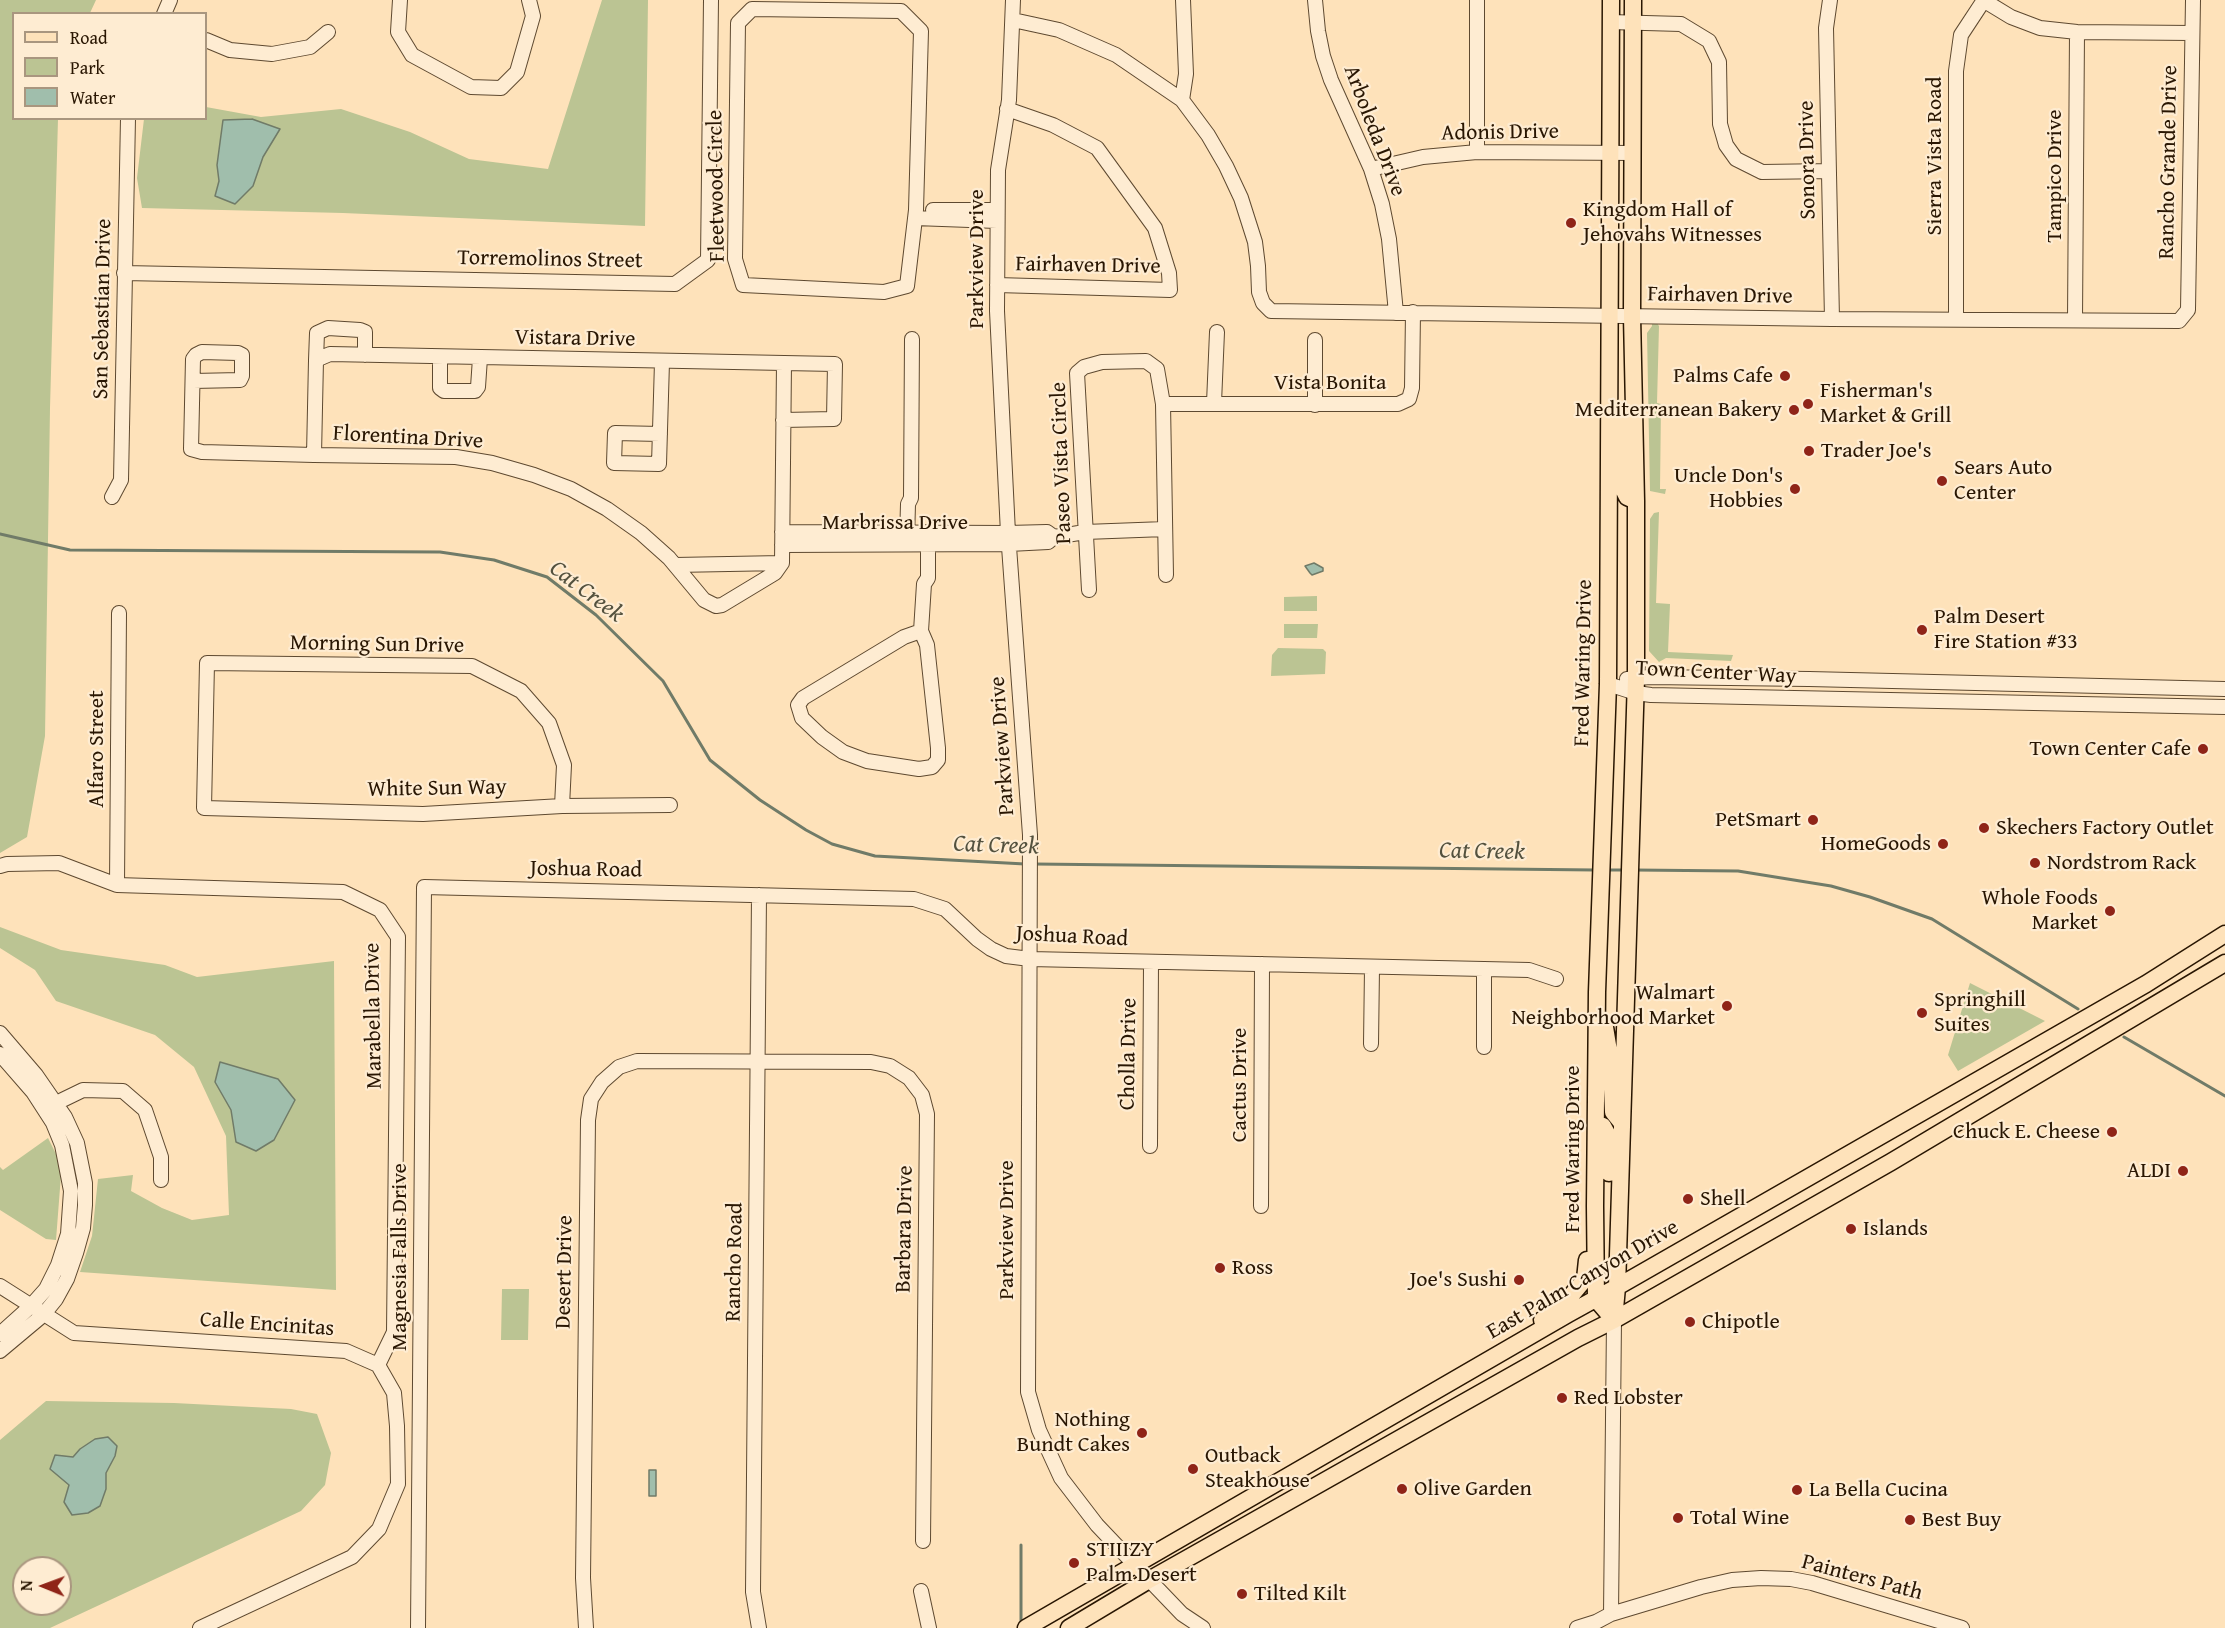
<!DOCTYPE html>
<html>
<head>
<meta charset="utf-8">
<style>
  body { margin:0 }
  #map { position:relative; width:2225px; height:1628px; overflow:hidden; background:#fee2ba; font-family:"Gentium Book Plus",serif }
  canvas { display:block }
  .legend { position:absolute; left:12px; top:12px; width:195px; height:108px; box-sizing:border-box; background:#feecd2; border:2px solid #a9967f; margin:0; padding:8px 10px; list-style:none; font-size:18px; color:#291602 }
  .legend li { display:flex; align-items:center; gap:12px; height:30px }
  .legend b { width:30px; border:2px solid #a9967f }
  .north { position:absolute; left:12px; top:1556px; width:60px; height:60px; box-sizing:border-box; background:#feecd2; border:2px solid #a9967f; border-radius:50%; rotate:271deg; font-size:16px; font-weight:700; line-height:24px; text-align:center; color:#291602 }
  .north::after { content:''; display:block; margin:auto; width:21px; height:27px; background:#8f2418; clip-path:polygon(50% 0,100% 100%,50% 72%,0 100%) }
</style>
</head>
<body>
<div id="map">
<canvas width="2225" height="1628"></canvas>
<ul class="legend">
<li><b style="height:8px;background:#fee2ba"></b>Road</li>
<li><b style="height:16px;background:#bbc493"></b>Park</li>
<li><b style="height:16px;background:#a0beac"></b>Water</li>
</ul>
<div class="north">N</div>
</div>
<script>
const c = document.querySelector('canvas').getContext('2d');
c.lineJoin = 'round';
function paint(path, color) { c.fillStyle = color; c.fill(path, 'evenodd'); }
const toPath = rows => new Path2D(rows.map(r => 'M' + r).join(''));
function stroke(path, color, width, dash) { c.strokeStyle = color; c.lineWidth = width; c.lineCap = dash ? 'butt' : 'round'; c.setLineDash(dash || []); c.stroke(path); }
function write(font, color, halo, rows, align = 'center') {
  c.font = font + ' "Gentium Book Plus",serif'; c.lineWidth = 4.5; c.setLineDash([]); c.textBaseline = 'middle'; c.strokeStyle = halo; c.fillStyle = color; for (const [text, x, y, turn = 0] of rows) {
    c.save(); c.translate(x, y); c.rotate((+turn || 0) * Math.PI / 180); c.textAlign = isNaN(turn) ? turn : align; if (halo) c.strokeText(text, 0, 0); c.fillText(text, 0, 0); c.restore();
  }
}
const green = toPath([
  [0,0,96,0,90,13,14,14,14,118,58,119,50,408,45,736,27,837,0,853],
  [602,0,648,0,645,226,343,213,142,208,137,178,144,119,206,118,206,107,261,117,341,109,410,132,469,159,548,169],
  [1652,322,1656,322,1659,326,1657,403,1661,404,1660,489,1666,489,1665,494,1650,491,1647,333,1652,326],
  [1659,512,1656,603,1670,604,1668,652,1733,655,1731,661,1666,658,1659,662,1649,651,1650,519,1654,513],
  [1317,596,1317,611,1284,611,1284,597],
  [1284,624,1318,624,1317,638,1284,638],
  [1278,648,1323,649,1326,652,1325,674,1271,676,1272,655],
  [0,927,61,950,165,965,197,977,334,961,336,1290,80,1272,92,1236,98,1179,133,1175,131,1191,162,1208,192,1220,229,1215,226,1136,194,1067,155,1035,56,1001,35,970,0,948],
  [1970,983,2045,1021,1958,1071,1948,1055],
  [48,1138,56,1154,61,1175,56,1240,46,1239,0,1210,0,1167,3,1170],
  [502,1289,529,1289,528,1340,501,1340],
  [46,1401,174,1403,291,1409,317,1414,331,1453,325,1485,301,1511,50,1628,0,1628,0,1440],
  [24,1568,60,1568,60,1604,24,1604]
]);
const water = toPath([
  [252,119,280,129,263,157,253,186,235,204,215,196,219,181,217,165,223,120,252,119],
  [1314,563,1323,568,1323,571,1312,575,1310,573,1305,566,1314,563],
  [220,1062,278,1079,295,1100,274,1140,256,1151,236,1142,231,1110,215,1082,220,1062],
  [108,1437,117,1446,115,1456,106,1473,106,1489,100,1506,88,1513,72,1515,64,1502,69,1485,50,1469,55,1455,73,1457,80,1449,95,1439,108,1437],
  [649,1470,656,1470,656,1496,649,1496,649,1470]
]);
const stream = toPath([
  [0,534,70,550,440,552,494,560,547,577,596,615,663,681,710,760,760,800,806,830,832,844,875,856,1025,864],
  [1034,864,1595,870],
  [1607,870,1625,870],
  [1634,870,1738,871,1831,886,1870,897,1932,919,2078,1009],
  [2124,1037,2225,1096],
  [1021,1626,1021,1545]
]);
const minor = toPath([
  [400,0,398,32,412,55,471,87,501,88,517,72,533,16,529,0],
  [1013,0,1009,100,998,170,997,311,1008,533,1030,835,1028,1392,1039,1430,1061,1478,1097,1525,1135,1565,1182,1614,1203,1628],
  [1315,0,1318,31,1323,56,1331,80,1371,169,1382,204,1389,239,1396,313],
  [1830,0,1826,28,1832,319],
  [1983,0,2011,17,2040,28,2077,32,2192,33],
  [752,9,901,11,921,31,916,210,907,286,884,292,743,285,735,259,738,23,752,9],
  [164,14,170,0],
  [1013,20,1059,30,1116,55,1182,100,1208,135,1226,166,1241,198,1255,242,1258,266,1259,292,1263,303,1271,311,1832,319,2179,321,2188,310,2193,0],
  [1610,22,1681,24,1709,41,1719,62,1720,124,1726,145,1736,159,1762,172,1829,171],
  [206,40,230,50,272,54,310,47,328,32],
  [1182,100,1186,74,1183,0],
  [1477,152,1477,0],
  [1371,169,1423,157,1477,152,1633,153],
  [933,210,997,210],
  [915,218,997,221],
  [124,273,675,284,708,260,711,0],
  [997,285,1170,290,1169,273,1155,228,1097,148,1053,125,1007,109],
  [1956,318,1956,71,1961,35,1984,0],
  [2075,319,2077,32],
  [1315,340,1315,405],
  [440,357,440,388,444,391,475,391,478,387,480,358],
  [316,360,317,333,328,328,360,330,365,332,365,355],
  [193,381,240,380,242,376,242,355,238,353,202,352,196,355,193,359,191,449,202,452,314,455,456,457,492,463,534,475,571,489,607,509,641,533,669,558,704,600,716,606,722,605,775,573,782,563,784,363,330,354,316,360,314,455],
  [1214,403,1217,332],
  [1163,404,1398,404,1409,399,1412,388,1413,312],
  [783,420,834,419,835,364,784,363],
  [660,434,615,433,614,463,659,464,662,362],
  [112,497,121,480,128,118],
  [782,532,1008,533,1047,532,1054,537],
  [907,540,908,504,911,498,912,339],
  [782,545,1009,544,1048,542,1054,537,1085,532,1165,529],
  [675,565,782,563],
  [1089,590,1077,373,1084,367,1102,362,1146,361,1157,369,1163,404,1166,575],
  [921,631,927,645,938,748,938,760,932,767,919,769,867,761,843,752,822,737,802,718,798,705,803,698,904,637,921,631,924,584,928,578,928,532],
  [1627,679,1650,677,1809,679,2225,689],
  [1608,684,1636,693,1651,695,2225,707],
  [562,806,564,765,549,723,521,691,472,666,207,663,204,808,423,814,562,806,670,805],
  [0,866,7,864,59,863,117,885,343,892,380,910,398,937,394,1332,378,1365],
  [117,885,119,613],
  [759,895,753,1592,759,1628],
  [0,1033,36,1075,65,1117,77,1143,85,1183,85,1205,83,1228,76,1253,67,1279,56,1299,43,1315,0,1351],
  [1371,1044,1372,968],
  [1484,1047,1484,969],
  [0,1054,33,1092,53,1123,62,1145,71,1191,68,1234,58,1265,46,1289,30,1307,0,1334],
  [50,1106,83,1090,123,1091,145,1110,161,1157,161,1180],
  [1150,1146,1151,962],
  [1261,1206,1262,964],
  [0,1286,74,1333,346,1351,378,1365,394,1393,397,1426,398,1484,379,1529,352,1557,200,1628],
  [921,1591,929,1628],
  [1611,1614,1614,1320],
  [418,1628,424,887,914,899,945,909,977,939,991,949,1006,956,1030,959,1529,970,1556,979],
  [586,1628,583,1578,588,1120,591,1099,602,1082,619,1067,637,1061,871,1062,890,1066,909,1078,922,1095,927,1114,923,1541],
  [1577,1628,1596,1622,1611,1614,1701,1587,1732,1580,1761,1578,1791,1579,1812,1583,1962,1628]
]);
const major = toPath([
  [1611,0,1608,684,1597,992,1595,1206,1596,1299,1614,1320],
  [1618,413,1623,489,1627,497,1636,501],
  [1601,1021,1605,1027,1611,1063,1613,1112,1621,1122],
  [1596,1124,1603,1126,1609,1137,1609,1173],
  [1542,1320,1570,1297,1585,1279,1587,1260],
  [1614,1320,1617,1287,1636,678,1636,501,1632,316,1633,0],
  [1026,1628,1568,1314,1617,1287,2146,984,2225,934],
  [1069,1628,1149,1580,1578,1338,1614,1320,1891,1162,2225,963]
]);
const markers = [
  [1571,223,6,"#8f2418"],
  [1785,376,6,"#8f2418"],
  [1808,404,6,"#8f2418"],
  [1794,410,6,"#8f2418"],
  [1809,451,6,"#8f2418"],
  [1942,481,6,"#8f2418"],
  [1795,489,6,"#8f2418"],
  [1922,630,6,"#8f2418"],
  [2203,749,6,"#8f2418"],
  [1813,820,6,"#8f2418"],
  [1984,828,6,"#8f2418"],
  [1943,844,6,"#8f2418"],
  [2035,863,6,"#8f2418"],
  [2110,911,6,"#8f2418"],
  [1727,1006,6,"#8f2418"],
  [1922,1013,6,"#8f2418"],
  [2112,1132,6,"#8f2418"],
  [2183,1171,6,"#8f2418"],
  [1688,1199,6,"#8f2418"],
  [1851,1229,6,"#8f2418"],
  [1220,1268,6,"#8f2418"],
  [1519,1280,6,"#8f2418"],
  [1690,1322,6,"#8f2418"],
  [1562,1398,6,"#8f2418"],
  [1142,1433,6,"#8f2418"],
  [1193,1469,6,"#8f2418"],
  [1402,1489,6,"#8f2418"],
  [1797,1490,6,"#8f2418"],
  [1678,1518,6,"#8f2418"],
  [1910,1520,6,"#8f2418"],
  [1074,1563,6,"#8f2418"],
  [1242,1594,6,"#8f2418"]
];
const streetNames = [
  ["Arboleda Drive",1374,131,69],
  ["Adonis Drive",1500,133,-1],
  ["Sierra Vista Road",1935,156,-90],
  ["Sonora Drive",1808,160,-91],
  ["Rancho Grande Drive",2169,162,-89],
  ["Tampico Drive",2055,176,-90],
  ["Fleetwood Circle",717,186,-91],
  ["Parkview Drive",977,259,-90],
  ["Torremolinos Street",550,260,1],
  ["Fairhaven Drive",1088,266,1],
  ["Fairhaven Drive",1720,296,1],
  ["San Sebastian Drive",103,309,-89],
  ["Vistara Drive",575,339,1],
  ["Vista Bonita",1330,383],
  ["Florentina Drive",408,438,3],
  ["Paseo Vista Circle",1062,463,-92],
  ["Marbrissa Drive",895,523],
  ["Morning Sun Drive",377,645,1],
  ["Fred Waring Drive",1584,663,-89],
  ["Town Center Way",1716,673,3],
  ["Parkview Drive",1003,746,-94],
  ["Alfaro Street",97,749,-90],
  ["White Sun Way",437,789,-1],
  ["Joshua Road",586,870,1],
  ["Joshua Road",1072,937,3],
  ["Marabella Drive",374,1016,-91],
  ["Cholla Drive",1129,1054,-89],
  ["Cactus Drive",1240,1085,-90],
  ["Fred Waring Drive",1573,1149,-90],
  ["Barbara Drive",905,1229,-89],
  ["Parkview Drive",1007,1230,-90],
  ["Magnesia Falls Drive",400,1257,-90],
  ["Rancho Road",735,1262,-89],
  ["Desert Drive",565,1272,-89],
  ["East Palm Canyon Drive",1583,1280,-30],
  ["Calle Encinitas",267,1325,4],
  ["Painters Path",1862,1578,15]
];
const poiNames = [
  ["Kingdom Hall of",1583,210],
  ["Jehovahs Witnesses",1583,235],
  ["Palms Cafe",1773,376,"right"],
  ["Fisherman's",1820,391],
  ["Market & Grill",1820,416],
  ["Mediterranean Bakery",1782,410,"right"],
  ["Trader Joe's",1821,451],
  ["Sears Auto",1954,468],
  ["Center",1954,493],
  ["Uncle Don's",1783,476,"right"],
  ["Hobbies",1783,501,"right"],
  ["Palm Desert",1934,617],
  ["Fire Station #33",1934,642],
  ["Town Center Cafe",2191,749,"right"],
  ["PetSmart",1801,820,"right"],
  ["Skechers Factory Outlet",1996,828],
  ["HomeGoods",1931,844,"right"],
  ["Nordstrom Rack",2047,863],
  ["Whole Foods",2098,898,"right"],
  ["Market",2098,923,"right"],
  ["Walmart",1715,993,"right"],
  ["Neighborhood Market",1715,1018,"right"],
  ["Springhill",1934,1000],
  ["Suites",1934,1025],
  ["Chuck E. Cheese",2100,1132,"right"],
  ["ALDI",2171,1171,"right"],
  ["Shell",1700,1199],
  ["Islands",1863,1229],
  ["Ross",1232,1268],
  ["Joe's Sushi",1507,1280,"right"],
  ["Chipotle",1702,1322],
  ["Red Lobster",1574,1398],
  ["Nothing",1130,1420,"right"],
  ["Bundt Cakes",1130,1445,"right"],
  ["Outback",1205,1456],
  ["Steakhouse",1205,1481],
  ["Olive Garden",1414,1489],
  ["La Bella Cucina",1809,1490],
  ["Total Wine",1690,1518],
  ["Best Buy",1922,1520],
  ["STIIIZY",1086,1550],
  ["Palm Desert",1086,1575],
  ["Tilted Kilt",1254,1594]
];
const waterNames = [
  ["Cat Creek",586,592,37],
  ["Cat Creek",996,846,2],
  ["Cat Creek",1482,852,1]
];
paint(green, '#bbc493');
paint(water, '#a0beac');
stroke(water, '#707b68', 1.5);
stroke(stream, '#707b68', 3);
stroke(minor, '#5e4930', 16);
stroke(major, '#291602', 19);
stroke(minor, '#feecd2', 14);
stroke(major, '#fee2ba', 16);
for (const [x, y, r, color] of markers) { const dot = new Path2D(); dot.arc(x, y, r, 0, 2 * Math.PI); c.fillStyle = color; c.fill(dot); stroke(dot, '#feecd2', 2); }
write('22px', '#291602', '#feecd2', streetNames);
write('22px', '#291602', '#feecd2', poiNames, 'left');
write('italic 24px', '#53513e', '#feecd2', waterNames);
</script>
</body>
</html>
